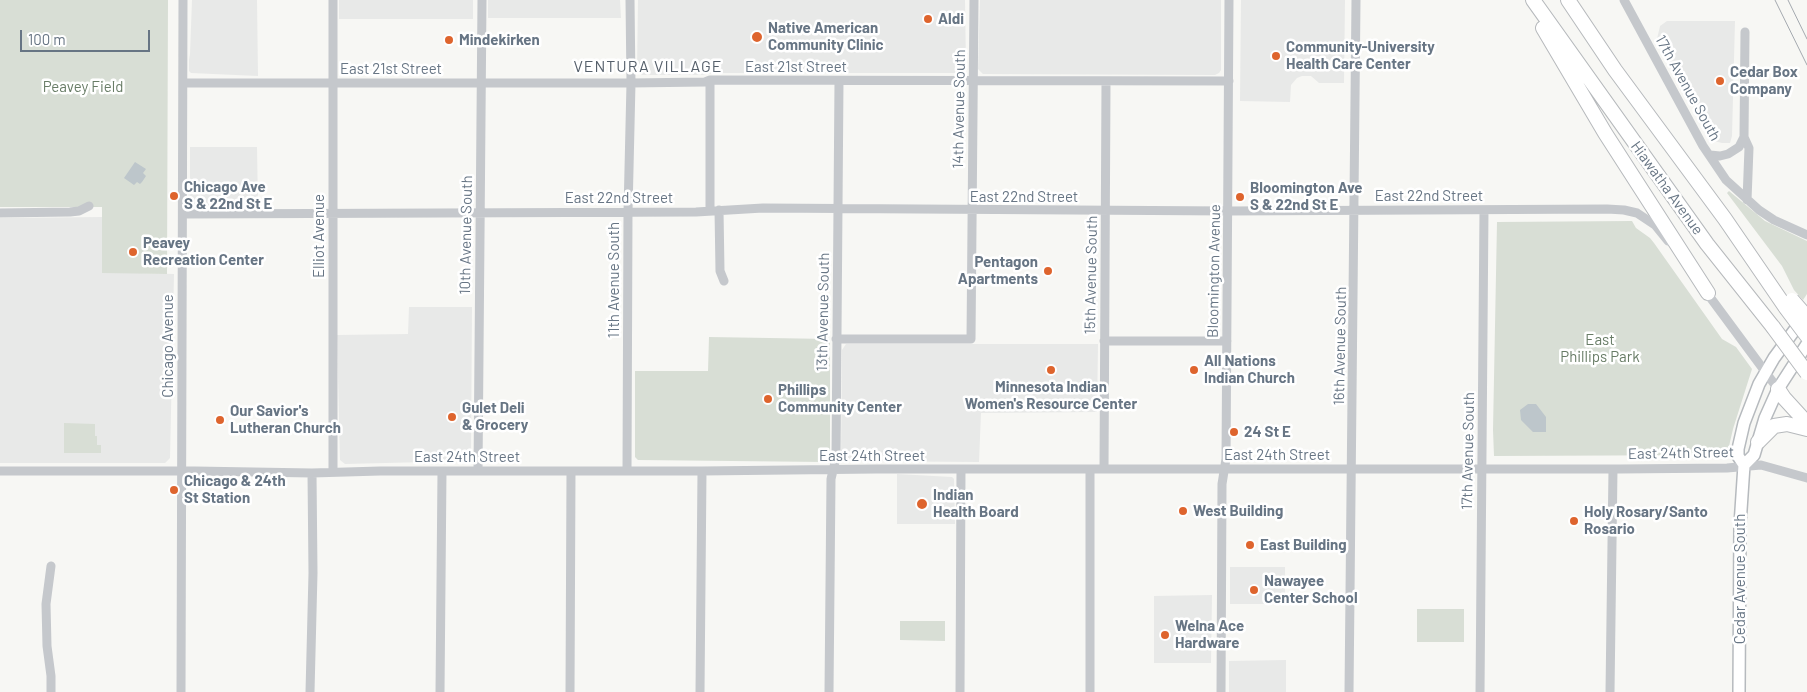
<!DOCTYPE html>
<html>
<head>
<meta charset="utf-8">
<style>
  body { margin:0 }
  #map { position:relative; width:1807px; height:692px; overflow:hidden; background:#f7f7f4; font-family:Barlow,sans-serif }
  canvas { display:block }
  .scale { position:absolute; left:20px; top:30px; width:130px; height:22px; box-sizing:border-box; border:2px solid #677584; border-top:0; padding-left:6px; font-size:15px; line-height:18px; white-space:nowrap; color:#677584; -webkit-text-stroke:4px #fff; paint-order:stroke }
</style>
</head>
<body>
<div id="map">
<canvas width="1807" height="692"></canvas>
<div class="scale">100 m</div>
</div>
<script>
const c = document.querySelector('canvas').getContext('2d');
c.lineJoin = 'round';
function paint(path, color) { c.fillStyle = color; c.fill(path, 'evenodd'); }
const toPath = rows => new Path2D(rows.map(r => 'M' + r).join(''));
function stroke(path, color, width, dash) { c.strokeStyle = color; c.lineWidth = width; c.lineCap = dash ? 'butt' : 'round'; c.setLineDash(dash || []); c.stroke(path); }
function write(font, color, halo, rows, align = 'center') {
  c.font = font + ' Barlow,sans-serif'; c.lineWidth = 5; c.setLineDash([]); c.textBaseline = 'middle'; c.strokeStyle = halo; c.fillStyle = color; for (const [text, x, y, turn = 0] of rows) {
    c.save(); c.translate(x, y); c.rotate((+turn || 0) * Math.PI / 180); c.textAlign = isNaN(turn) ? turn : align; if (halo) c.strokeText(text, 0, 0); c.fillText(text, 0, 0); c.restore();
  }
}
const built = toPath([
  [192,0,257,0,258,76,191,73,189,71,189,60,190,54],
  [339,0,473,0,473,19,339,19],
  [488,0,620,0,621,18,488,18],
  [638,0,965,0,966,70,961,73,714,73,701,75,642,75,637,70],
  [980,0,1221,0,1221,70,1219,73,1215,75,983,74,978,69],
  [1241,0,1345,0,1344,83,1319,83,1311,76,1302,76,1297,78,1291,85,1290,102,1240,101],
  [1667,21,1735,21,1732,136,1730,143,1722,143,1714,141,1708,135,1657,39,1660,26],
  [190,147,257,147,258,206,192,207,188,202,188,192,190,186],
  [102,217,102,272,174,274,170,458,165,463,0,463,0,218],
  [409,307,472,307,471,456,467,461,345,464,340,460,337,335,408,334],
  [846,344,1098,344,1097,412,981,413,979,462,846,461,841,454,842,350],
  [897,474,952,477,954,479,955,524,897,524],
  [1285,567,1285,604,1230,604,1230,567],
  [1212,595,1211,663,1154,663,1154,596],
  [1286,660,1286,692,1229,692,1229,661]
]);
const green = toPath([
  [0,0,168,0,167,274,102,273,102,207,0,207],
  [1729,191,1765,221,1807,241,1807,294,1803,300,1794,290,1782,266,1727,193],
  [1632,221,1636,228,1650,238,1654,243,1722,339,1736,347,1752,369,1733,429,1727,455,1494,456,1493,430,1497,222],
  [709,337,830,339,830,458,828,461,825,462,638,460,635,457,635,371,708,371],
  [64,423,95,424,95,436,97,436,97,445,101,445,101,453,64,453],
  [1417,609,1464,609,1464,642,1417,642],
  [900,621,945,621,945,641,900,640]
]);
const water = toPath([
  [135,162,146,169,143,173,146,176,142,182,140,184,137,182,134,185,124,178],
  [1528,404,1536,404,1546,417,1546,432,1533,432,1521,420,1520,410]
]);
const minor = toPath([
  [333,0,333,472],
  [1624,0,1703,146,1726,180,1759,210,1774,220,1807,235],
  [1745,32,1744,137,1749,148,1747,200],
  [183,83,631,83,705,82,710,80,1229,81],
  [1710,155,1720,156,1728,154,1739,147,1744,137],
  [710,210,710,80],
  [719,210,720,271,724,281],
  [0,213,70,212,79,211,89,206],
  [183,214,696,212,763,208,1229,211,1607,209,1624,210,1637,213,1655,225,1668,241],
  [1704,289,1778,389],
  [836,339,971,339,974,0],
  [1104,341,1227,341],
  [1090,469,1090,692],
  [1104,469,1106,82],
  [627,470,628,212,631,83,630,0],
  [0,471,195,471,312,473,380,471,702,471,876,469,1620,469,1727,468,1761,465,1807,478],
  [478,471,482,0],
  [51,566,46,604,47,646,51,676,51,692],
  [181,692,183,0],
  [310,692,313,573,312,473],
  [440,692,442,471],
  [570,692,571,471],
  [700,692,702,471],
  [829,692,831,479,836,458,839,81],
  [960,692,961,469],
  [1221,692,1222,484,1226,459,1229,0],
  [1349,692,1356,0],
  [1480,692,1484,210],
  [1610,692,1613,469]
]);
const major = toPath([
  [1744,465,1754,455,1765,418,1778,389,1807,344],
  [1739,692,1740,525,1744,465,1738,456,1738,449,1744,423,1759,384,1774,358,1802,320]
]);
const highway = toPath([
  [1533,0,1707,244,1773,327],
  [1568,0,1615,70,1725,219,1786,308],
  [1543,28,1605,133,1708,293],
  [1778,389,1784,398,1807,423],
  [1758,442,1774,426,1787,424,1807,429]
]);
const tram = toPath([
  [1775,0,1807,65],
  [1788,0,1807,39]
]);
const highwayBridge = toPath([
  [1792,300,1807,317],
  [1786,308,1807,336],
  [1773,327,1807,373]
]);
const markers = [
  [928,19,5,"#de642d"],
  [757,37,6,"#de642d"],
  [449,40,5,"#de642d"],
  [1276,56,5,"#de642d"],
  [1720,81,5,"#de642d"],
  [174,196,5,"#de642d"],
  [1240,197,5,"#de642d"],
  [133,252,5,"#de642d"],
  [1048,271,5,"#de642d"],
  [1051,370,5,"#de642d"],
  [1194,370,5,"#de642d"],
  [768,399,5,"#de642d"],
  [452,417,5,"#de642d"],
  [220,420,5,"#de642d"],
  [1234,432,5,"#de642d"],
  [174,490,5,"#de642d"],
  [922,504,6,"#de642d"],
  [1183,511,5,"#de642d"],
  [1574,521,5,"#de642d"],
  [1250,545,5,"#de642d"],
  [1254,590,5,"#de642d"],
  [1165,635,5,"#de642d"]
];
const poiNames = [
  ["Aldi",938,19],
  ["Native American",768,28],
  ["Community Clinic",768,45],
  ["Mindekirken",459,40],
  ["Community-University",1286,47],
  ["Health Care Center",1286,64],
  ["Cedar Box",1730,72],
  ["Company",1730,89],
  ["Chicago Ave",184,187],
  ["S & 22nd St E",184,204],
  ["Bloomington Ave",1250,188],
  ["S & 22nd St E",1250,205],
  ["Peavey",143,243],
  ["Recreation Center",143,260],
  ["Pentagon",1038,262,"right"],
  ["Apartments",1038,279,"right"],
  ["All Nations",1204,361],
  ["Indian Church",1204,378],
  ["Minnesota Indian",1051,387,"center"],
  ["Women's Resource Center",1051,404,"center"],
  ["Phillips",778,390],
  ["Community Center",778,407],
  ["Gulet Deli",462,408],
  ["& Grocery",462,425],
  ["Our Savior's",230,411],
  ["Lutheran Church",230,428],
  ["24 St E",1244,432],
  ["Chicago & 24th",184,481],
  ["St Station",184,498],
  ["Indian",933,495],
  ["Health Board",933,512],
  ["West Building",1193,511],
  ["Holy Rosary/Santo",1584,512],
  ["Rosario",1584,529],
  ["East Building",1260,545],
  ["Nawayee",1264,581],
  ["Center School",1264,598],
  ["Welna Ace",1175,626],
  ["Hardware",1175,643]
];
const streetNames = [
  ["East 21st Street",796,67],
  ["East 21st Street",391,69],
  ["17th Avenue South",1688,88,61],
  ["14th Avenue South",959,109,-89],
  ["Hiawatha Avenue",1667,188,54],
  ["East 22nd Street",1429,196],
  ["East 22nd Street",1024,197],
  ["East 22nd Street",619,198],
  ["10th Avenue South",466,235,-89],
  ["Elliot Avenue",319,236,-90],
  ["Bloomington Avenue",1214,271,-89],
  ["15th Avenue South",1091,275,-89],
  ["11th Avenue South",614,280,-90],
  ["13th Avenue South",823,312,-89],
  ["Chicago Avenue",168,346,-90],
  ["16th Avenue South",1340,346,-89],
  ["17th Avenue South",1468,451,-89],
  ["East 24th Street",1681,453,-1],
  ["East 24th Street",1277,455],
  ["East 24th Street",872,456],
  ["East 24th Street",467,457],
  ["Cedar Avenue South",1740,579,-90]
];
const parkNames = [
  ["Peavey Field",83,87],
  ["East",1600,340],
  ["Phillips Park",1600,357]
];
const neighbourhoodNames = [
  ["VENTURA VILLAGE",648,67]
];
paint(built, '#e8e9e8');
paint(green, '#d8ded5');
paint(water, '#bdc6cb');
stroke(major, '#b6babe', 14);
stroke(highway, '#b6b9bc', 16);
stroke(minor, '#c5c8cc', 9);
stroke(major, '#fff', 11);
stroke(highway, '#fff', 14);
stroke(tram, '#a4a9af', 1);
stroke(highwayBridge, '#b6b9bc', 16, []);
stroke(highwayBridge, '#fff', 14);
for (const [x, y, r, color] of markers) { const dot = new Path2D(); dot.arc(x, y, r, 0, 2 * Math.PI); c.fillStyle = color; c.fill(dot); stroke(dot, '#fff', 2); }
write('bold 15px', '#677584', '#fff', poiNames, 'left');
write('15px', '#677584', '#fff', streetNames);
write('15px', '#687c66', '#fff', parkNames);
c.letterSpacing = '1px';
write('16px', '#555f6a', '#fff', neighbourhoodNames);
c.letterSpacing = '0px';
</script>
</body>
</html>
